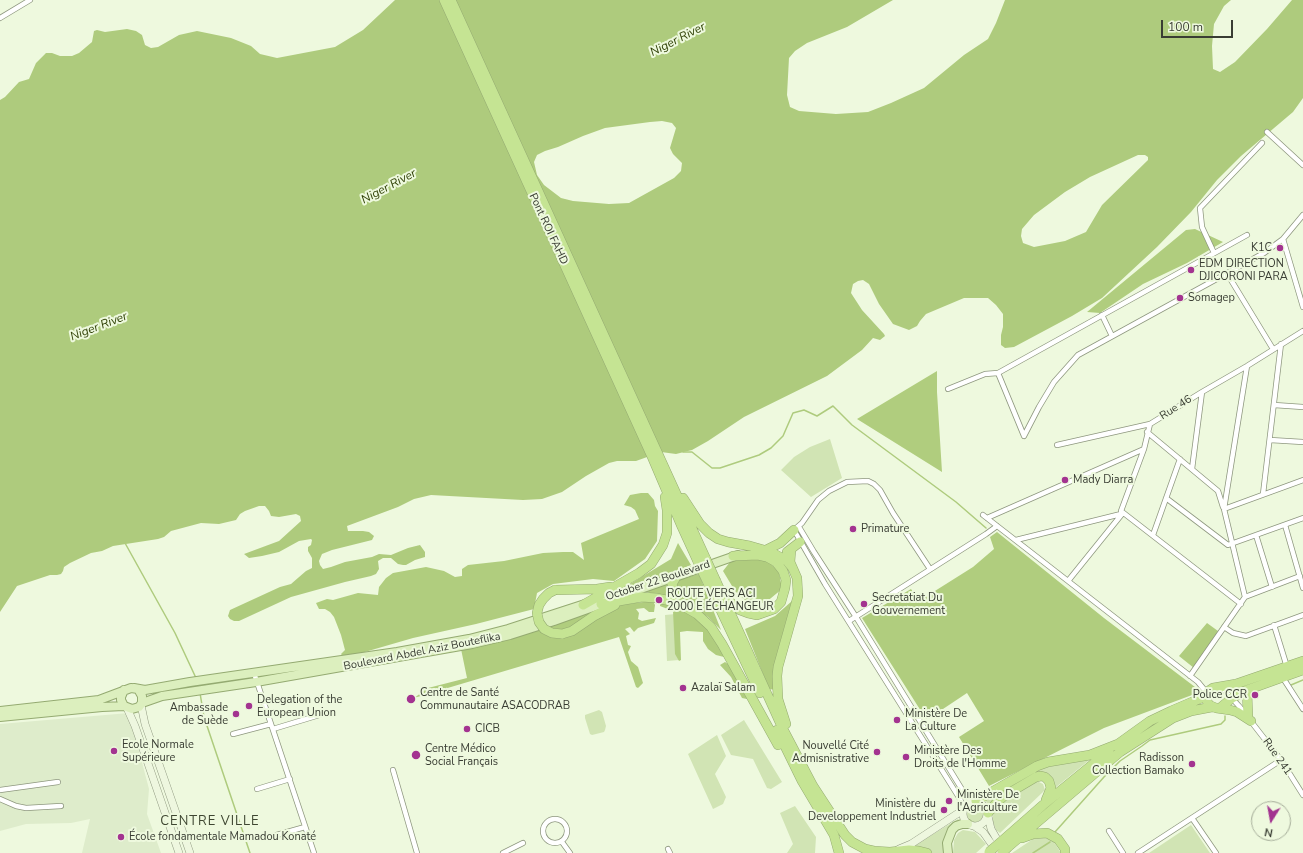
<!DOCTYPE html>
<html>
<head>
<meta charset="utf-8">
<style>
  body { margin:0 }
  #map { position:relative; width:1303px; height:853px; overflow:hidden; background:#eef9de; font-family:"Nunito Sans",sans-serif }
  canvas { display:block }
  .north { position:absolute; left:1251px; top:801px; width:40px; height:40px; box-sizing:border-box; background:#eef9de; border:1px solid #a6ae9a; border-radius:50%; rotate:191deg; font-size:11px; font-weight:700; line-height:16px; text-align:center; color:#393d33 }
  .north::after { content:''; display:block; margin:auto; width:14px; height:18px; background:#a33390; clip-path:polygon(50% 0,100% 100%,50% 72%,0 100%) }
  .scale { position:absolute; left:1161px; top:20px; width:72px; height:18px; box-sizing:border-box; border:2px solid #393d33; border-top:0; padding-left:5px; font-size:12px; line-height:14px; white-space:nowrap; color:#393d33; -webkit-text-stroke:3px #eef9de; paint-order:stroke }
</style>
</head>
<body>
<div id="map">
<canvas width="1303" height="853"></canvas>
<div class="north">N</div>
<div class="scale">100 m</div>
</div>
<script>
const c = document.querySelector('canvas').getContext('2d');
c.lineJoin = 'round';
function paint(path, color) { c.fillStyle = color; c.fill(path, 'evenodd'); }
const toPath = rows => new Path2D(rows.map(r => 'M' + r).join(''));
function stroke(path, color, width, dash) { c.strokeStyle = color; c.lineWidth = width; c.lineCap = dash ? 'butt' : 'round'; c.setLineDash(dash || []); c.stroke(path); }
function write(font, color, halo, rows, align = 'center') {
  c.font = font + ' "Nunito Sans",sans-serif'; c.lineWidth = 4; c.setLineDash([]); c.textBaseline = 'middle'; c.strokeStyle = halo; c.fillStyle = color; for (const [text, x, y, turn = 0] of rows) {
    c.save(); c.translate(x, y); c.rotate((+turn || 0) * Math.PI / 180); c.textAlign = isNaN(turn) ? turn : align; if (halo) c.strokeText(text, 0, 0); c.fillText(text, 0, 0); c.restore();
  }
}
const built = toPath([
  [129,713,149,789,147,814,161,853,82,853,90,819,71,823,26,824,0,831,0,724]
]);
const green = toPath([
  [830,439,842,478,811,497,781,470,794,457,810,447],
  [676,614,679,660,667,661,665,615],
  [599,710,602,712,606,726,605,730,604,732,592,735,590,734,585,718,585,715],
  [744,720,782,782,771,789,767,788,753,759,731,755,721,735],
  [717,735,726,756,715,774,726,797,723,804,713,809,688,754],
  [1093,757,1055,788,1053,781,1048,773,1042,772,989,806,986,801,1035,769],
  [1036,782,1039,782,1043,784,1045,790,1043,792,1000,833,996,830,993,822,993,816,995,810,1000,803],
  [795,806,816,837,815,853,787,853,793,844,780,813],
  '967 815a8 8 0 1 1 16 0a8 8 0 1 1-16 0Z',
  [958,819,960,822,945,853,931,853,912,847],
  [1191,825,1210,853,1149,853],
  [963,830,975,832,986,844,976,853,953,853,954,840,958,833],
  [1042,837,1049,839,1054,842,1061,853,1012,853,1033,839]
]);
const forest = toPath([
  [1195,229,1223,242,1187,263,1143,284,1100,313,1087,312,1186,230],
  [937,371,937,392,942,472,857,419],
  [641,493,648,493,654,500,655,506,658,511,657,541,645,559,614,581,593,579,553,584,537,593,534,609,476,624,413,638,344,658,341,654,345,650,341,635,334,617,330,612,325,609,319,609,316,603,327,599,333,600,358,593,378,595,379,587,386,578,393,573,426,567,444,571,455,577,462,576,462,569,468,565,504,561,543,553,563,552,573,552,584,560,581,543,639,519,635,510,631,507,624,505,630,495],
  [997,532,1104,618,1195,687,1192,695,1104,728,989,786,959,737,984,721,967,693,940,711,926,719,862,618,911,589,919,601,973,567,994,549,990,537],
  [678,543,691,565,630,589,630,584,671,559],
  [746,557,760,557,771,564,779,572,782,589,765,603,748,603,735,591,723,571,730,562],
  [699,574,721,630,708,617,694,607,662,596,646,592,672,582],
  [653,601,655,605,654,612,649,612,644,608,636,609,639,613,638,619,642,621,656,618,654,623,638,628,634,632,630,627,625,629,630,634,626,636,628,645,631,646,628,652,631,661,638,667,643,683,638,688,636,687,619,637,414,698,428,688,467,678,461,649,580,615,625,604],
  [792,601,794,604,776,690,769,689,745,629,775,616],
  [660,603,667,603,700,619,726,652,724,657,716,655,708,649,703,641,703,632,687,631,680,632,681,660,679,661,675,654,673,611,660,606],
  [1207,623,1218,631,1194,668,1179,656],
  [725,662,732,667,748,697,747,699,742,698,731,677,720,665]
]);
const water = toPath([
  [395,0,893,0,847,27,807,43,795,51,789,58,787,95,790,107,799,111,836,114,868,112,891,103,924,88,964,55,988,39,996,23,1005,0,1231,0,1224,6,1214,24,1212,46,1213,69,1220,72,1235,62,1267,29,1292,0,1303,0,1303,98,1293,112,1241,156,1217,180,1191,212,1157,247,1102,298,1072,316,1014,347,1005,348,1001,345,1001,335,1003,327,1003,314,996,305,988,298,964,298,926,314,920,321,917,326,909,330,893,324,879,304,869,284,863,280,858,281,853,284,851,293,862,310,884,334,885,336,880,340,873,338,862,350,827,376,744,417,708,441,692,450,676,454,661,452,636,461,617,461,609,463,586,476,562,492,542,499,523,500,431,495,414,499,398,507,347,526,348,531,363,531,369,532,374,536,372,540,332,550,322,554,319,561,320,565,323,569,331,567,345,562,372,557,379,554,391,555,408,548,420,545,425,552,425,557,415,560,406,565,403,565,398,564,391,558,383,558,378,561,379,569,376,574,371,576,345,582,291,597,239,621,234,621,230,619,228,616,230,610,280,587,291,584,306,571,312,568,312,558,308,551,308,547,311,545,312,540,311,539,299,541,279,552,262,556,249,558,244,554,279,541,301,521,300,516,296,514,279,517,271,516,269,511,265,506,259,506,245,511,240,514,236,520,219,524,201,523,171,531,164,537,158,539,113,546,102,551,91,553,70,563,64,567,63,571,61,574,57,575,50,575,17,586,0,612,0,100,5,97,19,82,29,79,36,63,46,53,52,53,60,56,72,56,79,53,92,42,94,31,97,30,105,32,127,29,136,31,142,35,145,45,151,48,158,47,179,35,197,31,231,38,251,46,260,54,277,58,335,47,363,30],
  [662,121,672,123,676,128,670,148,673,154,682,163,681,171,674,178,629,203,609,204,573,201,561,198,544,185,537,175,534,162,537,155,545,151,558,147,583,136,605,128,650,122],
  [1138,155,1145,155,1148,157,1148,160,1102,205,1086,232,1065,241,1034,247,1023,243,1021,236,1022,229,1034,215,1065,192,1090,177]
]);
const stream = toPath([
  [683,452,692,452,712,468,720,468,759,455,771,448,783,436,793,413,804,410,817,416,833,406,852,425,956,502,986,528],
  [125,543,175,633,196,678],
  [1291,685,1303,680],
  [200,693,204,717,250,853],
  [1055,832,1104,777,1120,761,1142,746,1150,740,1221,724,1225,720,1225,716],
  [1033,853,1050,842]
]);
const street = toPath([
  [0,18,30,0],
  [1267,132,1303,165],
  [1283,239,1303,307],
  [1214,253,1202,227,1200,208,1262,143],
  [1231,280,1273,349],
  [1102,315,1112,336],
  [998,373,1024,436],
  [948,389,985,374,998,373,1247,235],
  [1274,405,1303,407],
  [1150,424,1144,449,1121,511,1241,604],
  [1147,432,1218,491,1223,507],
  [1024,436,1039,407,1054,382,1078,355,1264,253,1283,239,1303,215],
  [1270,440,1303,442],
  [1057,445,1150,424,1202,392,1247,366,1303,331],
  [1192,469,1202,392],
  [1263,494,1281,344],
  [1166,498,1228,545,1303,518],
  [1224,509,1303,480],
  [983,515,1198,682,1207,693],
  [987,518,1144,449],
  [1285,525,1303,588],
  [799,527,814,552,856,617,966,796,973,802],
  [1153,535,1180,459],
  [1256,535,1272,587],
  [1016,540,1121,514],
  [930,569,893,513,880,490,874,484,868,481,847,482,829,491,818,500,802,523,794,530,825,584,960,799,964,808],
  [1068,581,1122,514],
  [1245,597,1224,509,1247,366],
  [849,621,986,534,997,526],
  [1274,625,1287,667],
  [1224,627,1233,633,1246,636,1303,615],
  [254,673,314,853],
  [1190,676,1245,597,1300,576],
  [1283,678,1303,709],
  [1225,691,1239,706,1281,760,1303,795],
  [273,729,326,713],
  [233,734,271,724],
  [393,770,417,853],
  [257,789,290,779],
  [0,790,58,782],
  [0,799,16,806,26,808,61,806],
  [1192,818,1216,853],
  '543 831a12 12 0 1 1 24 0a12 12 0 1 1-24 0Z',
  [1109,831,1123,853],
  [266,838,305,827],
  [562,842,570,853],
  [668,849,670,853],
  [503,853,523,843],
  [1138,853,1281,760]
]);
const secondary = toPath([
  [141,705,145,724,190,853],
  [127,708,135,726,179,853],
  '963 814a12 12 0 1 1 24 0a12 12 0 1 1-24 0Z',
  [988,816,991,829,1002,848],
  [974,826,983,832,998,853],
  [899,849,911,844,963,810]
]);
const primary = toPath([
  [599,600,632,592,738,555],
  [134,688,145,690,190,682,397,652,469,639,508,629,588,603],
  [142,703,162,696,256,682,472,644,510,635,554,621,607,602],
  [0,711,99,700,131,688,138,689,142,696,142,703,139,707,132,709,124,706,121,700,121,697,124,690],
  [0,717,102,707,124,706],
  [948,853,947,843,952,830,956,826,962,824,968,824]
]);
const highway = toPath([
  [444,0,653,459,682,527,698,562],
  [451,0,706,559],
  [683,498,700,524,709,533,718,539,728,542,750,546,771,552,787,561,792,567],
  [766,550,780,543,794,530],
  [787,552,800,542],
  [716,581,782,727,813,786,845,835,852,842,865,849,874,851,890,852,909,850,919,851,927,853],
  [708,583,760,693],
  [555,590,597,589,610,587],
  [725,595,731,603,740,610,748,613,757,615,774,609,781,602,785,588,786,580,783,571,776,562,767,557,758,555,733,556],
  [676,602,672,584,677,575],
  [601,604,642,597,656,598,676,602,697,614,711,627,722,644,778,745],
  [583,605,639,573,651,564,663,545,667,533,667,510,665,497],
  [562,634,572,631,594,616,615,605],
  [1247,690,1248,717],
  [1220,708,1232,698,1247,690,1303,670],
  [1251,721,1237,712,1230,710,1216,708,1209,705,1206,699,1206,696,1210,690,1213,688,1236,684,1303,661],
  [786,724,778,699,777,676,778,667,798,596,797,578,790,562,791,550],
  [777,730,802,781,834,835,839,853],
  [976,801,1037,766,1048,762,1090,755,1118,744,1150,721,1171,711,1206,696],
  [988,813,997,802,1004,796,1036,777,1041,776,1045,777,1049,781,1051,788,1046,800],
  [1022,838,1033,834,1047,833,1058,839,1065,849,1065,853],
  [1002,841,1043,805,1109,751],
  [1008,847,1120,752,1173,718,1191,711,1212,707]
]);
const highwayBridge = toPath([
  [706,559,716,581],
  [698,562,708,583],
  [555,590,549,593,543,599,539,605,537,613,539,622,544,629,552,633,562,634],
  [989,852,1002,841],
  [1002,853,1008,847]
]);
const markers = [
  [1280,248,4,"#a33390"],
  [1191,270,4,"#a33390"],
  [1180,298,4,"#a33390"],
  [1065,480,4,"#a33390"],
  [853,529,4,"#a33390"],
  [659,600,4,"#a33390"],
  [864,604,4,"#a33390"],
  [683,688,4,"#a33390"],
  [1255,695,4,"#a33390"],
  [411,699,5,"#a33390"],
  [249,706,4,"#a33390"],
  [236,714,4,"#a33390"],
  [897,720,4,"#a33390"],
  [467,729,4,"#a33390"],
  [114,751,4,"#a33390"],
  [877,752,4,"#a33390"],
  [416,755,5,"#a33390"],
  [906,757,4,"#a33390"],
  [1192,764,4,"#a33390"],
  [949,801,4,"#a33390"],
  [944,810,4,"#a33390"],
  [121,837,4,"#a33390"]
];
const streetNames = [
  ["Pont ROI FAHD",548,229,65],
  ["Rue 46",1176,408,-32],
  ["October 22 Boulevard",658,581,-18],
  ["Boulevard Abdel Aziz Bouteflika",422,652,-11],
  ["Rue 241",1277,757,55]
];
const poiNames = [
  ["K1C",1272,248,"right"],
  ["EDM DIRECTION",1199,264],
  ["DJICORONI PARA",1199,277],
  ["Somagep",1188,298],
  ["Mady Diarra",1073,480],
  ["Primature",861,529],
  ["ROUTE VERS ACI",667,594],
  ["2000 E ÉCHANGEUR",667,607],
  ["Secretatiat Du",872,598],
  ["Gouvernement",872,611],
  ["Azalaï Salam",691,688],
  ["Centre de Santé",420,693],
  ["Communautaire ASACODRAB",420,706],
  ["Police CCR",1247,695,"right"],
  ["Delegation of the",257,700],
  ["European Union",257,713],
  ["Ambassade",228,708,"right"],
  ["de Suède",228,721,"right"],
  ["Ministère De",905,714],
  ["La Culture",905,727],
  ["CICB",475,729],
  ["Ecole Normale",122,745],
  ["Supérieure",122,758],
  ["Nouvellé Cité",869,746,"right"],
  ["Admisnistrative",869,759,"right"],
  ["Centre Médico",425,749],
  ["Social Français",425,762],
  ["Ministère Des",914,751],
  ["Droits de l'Homme",914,764],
  ["Radisson",1184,758,"right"],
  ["Collection Bamako",1184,771,"right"],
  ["Ministère De",957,795],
  ["l'Agriculture",957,808],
  ["Ministère du",936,804,"right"],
  ["Developpement Industriel",936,817,"right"],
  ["École fondamentale Mamadou Konaté",129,837]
];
const waterNames = [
  ["Niger River",678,40,-27],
  ["Niger River",389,187,-28],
  ["Niger River",99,327,-21]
];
const quarterNames = [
  ["CENTRE VILLE",210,822]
];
paint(built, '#deeccb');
paint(green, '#d1e4b4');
paint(forest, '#b0cd7e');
paint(water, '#aecb7d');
stroke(stream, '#aecb7d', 1.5);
stroke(street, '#8e977f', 6);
stroke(secondary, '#8e977f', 8);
stroke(primary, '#94aa71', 10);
stroke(highway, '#94aa71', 10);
stroke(street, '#fff', 4.5);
stroke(secondary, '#eef7df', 7);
stroke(primary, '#dcefbe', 8);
stroke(highway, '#c5e493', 9);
stroke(highwayBridge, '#94aa71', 10, []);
stroke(highwayBridge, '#c5e493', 9);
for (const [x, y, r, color] of markers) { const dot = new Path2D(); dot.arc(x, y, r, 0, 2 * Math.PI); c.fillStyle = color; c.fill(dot); stroke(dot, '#eef9de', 1.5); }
write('11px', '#393d33', '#eef9de', streetNames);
write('11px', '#393d33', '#eef9de', poiNames, 'left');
write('italic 12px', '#324309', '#eef9de', waterNames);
c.letterSpacing = '1px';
write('13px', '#3e4631', '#eef9de', quarterNames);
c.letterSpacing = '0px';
</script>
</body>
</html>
